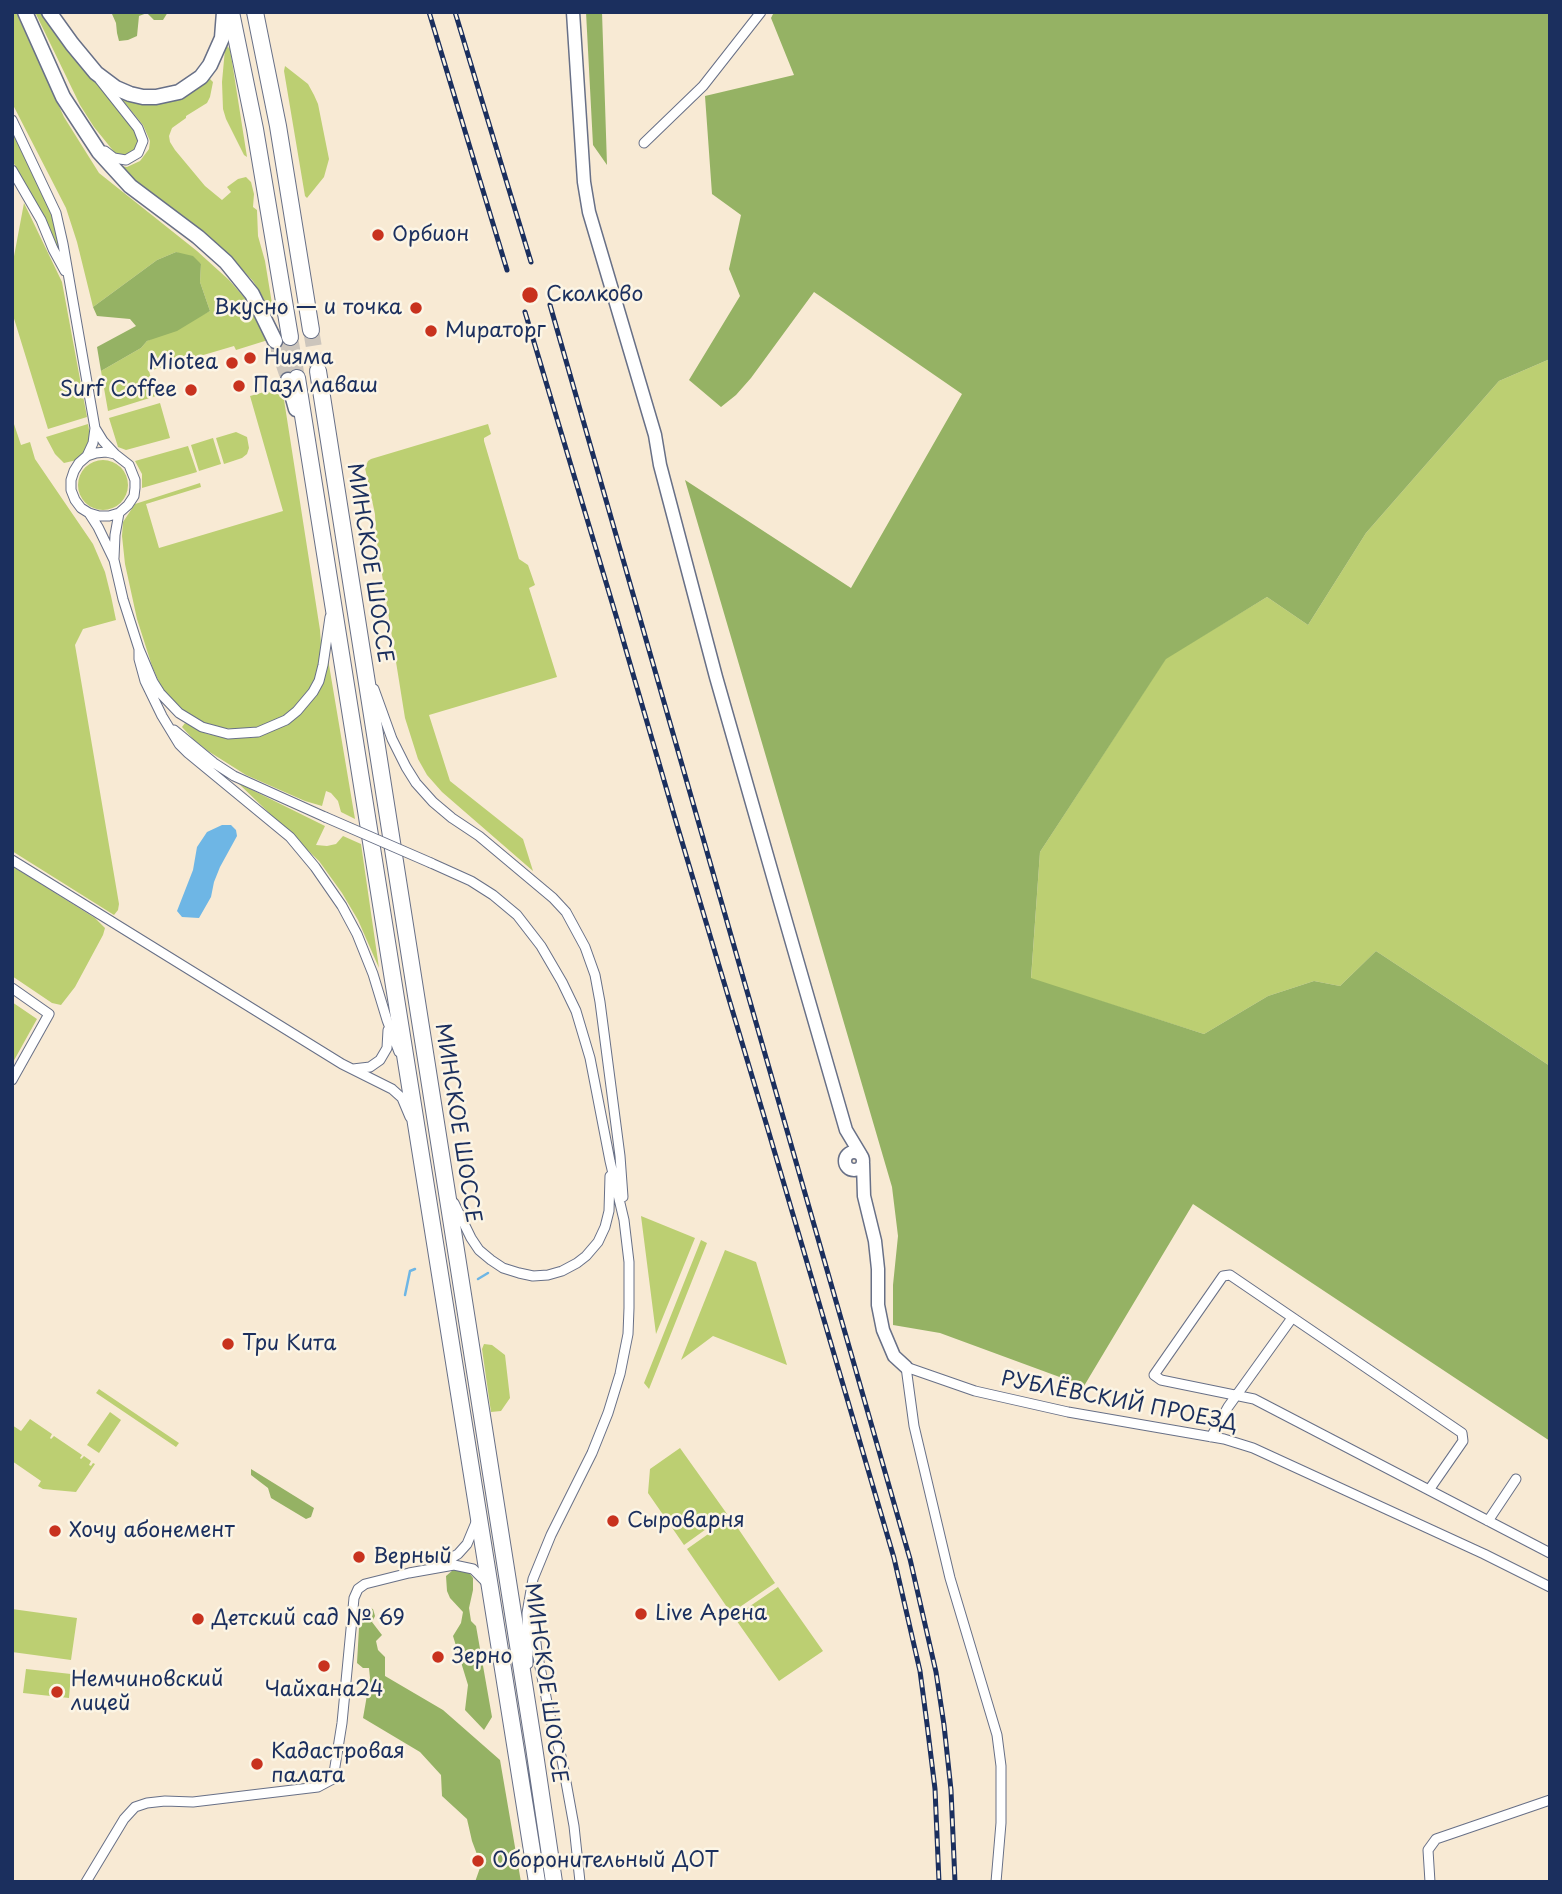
<!DOCTYPE html>
<html>
<head>
<meta charset="utf-8">
<style>
  body { margin:0 }
  #map { position:relative; width:1562px; height:1894px; overflow:hidden; background:#f8ead4; font-family:"Playpen Sans",sans-serif }
  canvas { display:block }
  .frame { position:absolute; inset:0; border:14px solid #1b2f5e; pointer-events:none }
</style>
</head>
<body>
<div id="map">
<canvas width="1562" height="1894"></canvas>
<div class="frame"></div>
</div>
<script>
const c = document.querySelector('canvas').getContext('2d');
c.lineJoin = 'round';
function paint(path, color) { c.fillStyle = color; c.fill(path, 'evenodd'); }
const toPath = rows => new Path2D(rows.map(r => 'M' + r).join(''));
function stroke(path, color, width, dash) { c.strokeStyle = color; c.lineWidth = width; c.lineCap = dash ? 'butt' : 'round'; c.setLineDash(dash || []); c.stroke(path); }
function write(font, color, halo, rows, align = 'center') {
  c.font = font + ' "Playpen Sans",sans-serif'; c.lineWidth = 5; c.setLineDash([]); c.textBaseline = 'middle'; c.strokeStyle = halo; c.fillStyle = color; for (const [text, x, y, turn = 0] of rows) {
    c.save(); c.translate(x, y); c.rotate((+turn || 0) * Math.PI / 180); c.textAlign = isNaN(turn) ? turn : align; if (halo) c.strokeText(text, 0, 0); c.fillText(text, 0, 0); c.restore();
  }
}
const green = toPath([
  [12,12,16,12,64,117,99,173,197,251,229,280,250,304,268,340,236,350,234,346,149,371,156,396,108,411,101,371,141,348,147,341,210,311,200,282,201,264,176,252,157,260,93,307,77,242,66,208,12,103],
  [35,12,45,12,136,132,139,140,137,148,127,156,115,153,94,127,80,105],
  [227,46,230,49,247,157,244,155,226,119,223,109,222,82,225,49],
  [285,66,308,84,314,95,318,104,329,159,324,177,307,198,305,196,284,71],
  [207,79,210,79,213,82,210,97,207,103,186,116,186,118,172,128,169,136,170,142,175,150,205,186,222,200,231,192,227,187,238,179,246,177,251,182,254,194,253,207,257,210,258,236,265,261,274,316,253,281,224,250,140,185,120,166,127,167,140,161,149,149,150,141,143,125,120,97,162,103,174,100,192,92],
  [12,130,49,206,60,250,58,249,50,230,12,160],
  [24,203,62,282,87,417,48,429,12,312,12,267],
  [1550,359,1550,1066,1376,951,1340,986,1314,981,1268,996,1204,1034,1031,979,1040,852,1166,658,1267,597,1308,625,1366,533,1499,381],
  [282,387,320,630,321,644,319,662,316,676,306,695,293,709,278,719,261,726,243,730,223,728,205,724,190,715,174,704,162,689,152,666,137,619,125,564,122,536,123,522,135,504,200,483,201,487,146,504,159,548,283,511,250,396],
  [160,403,170,438,126,450,118,447,109,418],
  [12,418,21,445,30,442,35,459,93,544,105,572,111,596,116,620,83,629,75,645,119,904,118,910,114,915,12,851],
  [88,424,90,435,85,451,77,460,64,463,55,454,46,437],
  [488,424,491,434,484,438,484,441,519,559,528,565,535,585,529,588,557,677,429,715,450,781,523,839,533,871,442,792,427,775,418,759,405,718,376,537,375,514,365,468,368,461,371,459],
  [236,432,247,437,249,448,247,454,242,458,224,464,216,438],
  [213,438,221,464,199,471,191,445],
  [188,446,197,472,142,488,142,474,135,461],
  '78 485a25 25 0 1 1 50 0a25 25 0 1 1-50 0Z',
  [328,659,355,819,341,812,338,801,331,793,326,791,322,806,305,801,246,775,208,751,193,739,182,727,185,723,207,734,230,738,252,738,267,733,292,721,307,706,319,691,325,675],
  [238,783,325,826,316,845,327,846,336,844,343,836,361,844,379,968,358,920,342,893,319,861],
  [12,866,95,918,105,928,103,935,75,987,61,1005,52,1003,12,976],
  [12,1002,37,1019,12,1064],
  [641,1216,695,1238,656,1334],
  [701,1240,707,1243,649,1389,644,1383],
  [725,1250,756,1262,787,1365,713,1336,681,1360],
  [484,1344,492,1345,505,1355,510,1398,501,1411,491,1412,482,1349],
  [99,1389,179,1443,176,1447,96,1393],
  [110,1412,121,1420,99,1453,87,1445],
  [30,1419,52,1434,50,1438,51,1439,54,1436,82,1455,80,1458,81,1459,84,1456,91,1461,89,1465,91,1466,93,1463,95,1464,76,1492,43,1489,38,1486,41,1481,12,1461,12,1425,21,1431],
  [680,1448,727,1514,684,1545,648,1493,650,1469],
  [731,1518,775,1583,731,1613,687,1549],
  [778,1587,823,1651,779,1681,734,1617],
  [12,1609,77,1618,71,1660,12,1652],
  [26,1669,71,1674,69,1698,23,1693]
]);
const forest = toPath([
  [110,12,168,12,163,20,154,20,147,13,139,16,137,36,128,40,119,41,117,33,116,23,112,14],
  [586,12,602,12,607,165,593,145],
  [774,12,1550,12,1550,359,1499,381,1366,533,1308,625,1267,597,1166,659,1040,852,1031,978,1204,1034,1268,996,1314,981,1340,986,1376,951,1550,1066,1550,1441,1193,1204,1084,1386,940,1333,893,1325,893,1285,898,1236,892,1187,685,480,851,588,962,394,814,292,751,378,736,395,721,407,689,380,740,296,729,269,741,215,712,194,705,96,794,75,771,18],
  [176,252,193,256,201,264,200,282,210,311,177,331,147,341,141,348,101,371,97,347,136,326,130,319,97,316,93,307,157,260],
  [251,1469,314,1508,311,1517,306,1519,271,1498,268,1488,251,1475],
  [453,1570,468,1571,473,1578,473,1590,469,1608,471,1621,476,1626,492,1717,484,1730,465,1710,468,1685,453,1636,461,1623,463,1612,450,1598,447,1591,446,1576],
  [365,1607,373,1609,375,1616,372,1622,382,1635,376,1641,378,1650,385,1657,385,1676,443,1710,500,1760,521,1882,475,1882,481,1865,472,1841,467,1819,442,1796,441,1775,420,1752,363,1718,370,1678,369,1668,363,1668,357,1663,360,1610]
]);
const water = toPath([
  [222,825,231,825,236,830,237,836,220,867,214,882,211,897,199,918,182,917,177,911,193,870,197,847,207,832]
]);
const stream = toPath([
  [478,1279,488,1273],
  [405,1295,410,1271,415,1269]
]);
const primaryTunnel = toPath([
  [275,341,288,380]
]);
const highwayTunnel = toPath([
  [311,330,318,371],
  [290,337,297,378]
]);
const street = toPath([
  [100,80,138,128,143,141,138,153,126,160,114,158,105,151],
  [12,120,56,213,63,244,95,428,93,443,87,456],
  [644,143,703,86,761,12],
  [12,170,41,220,53,249,65,271],
  [95,428,103,441,115,454,129,465,135,480,135,488,134,496,128,505,119,513,109,516,99,516,89,513,81,508,75,500,71,490,71,480,74,471,79,463,87,456,96,453,106,452,115,454],
  [89,513,98,527,114,560,123,599,139,649,153,682,160,693,179,713,202,727,228,734,258,732,286,720,297,711,313,692,319,681,323,665,330,617],
  [114,558,115,535,119,513],
  [139,649,139,659,145,681,162,716,179,744,188,753,290,837,315,867,342,906,357,934,373,974,387,1020,399,1052],
  [374,689,392,739,406,767,416,783,433,802,452,818,479,836,553,898,566,912,585,947,595,975,600,1002,620,1156,623,1197],
  [174,730,214,763,234,776,325,817],
  [12,860,342,1064,392,1089,402,1098,410,1117],
  [431,863,471,881,493,895,517,915,541,946,562,982,576,1011,590,1058,610,1161,624,1220,629,1262,629,1308,628,1334,620,1374,608,1413,592,1453,551,1535,533,1579,527,1613,528,1664],
  [12,988,49,1014,12,1080],
  [353,1069,370,1067,380,1060,387,1048,388,1030],
  [454,1203,471,1238,479,1250,491,1260,503,1268,519,1273,533,1276,548,1275,562,1271,577,1263,586,1256,598,1242,605,1227,609,1211,610,1176],
  [906,1367,975,1391,1068,1412,1224,1439,1253,1448,1484,1554,1550,1587],
  [906,1367,914,1426,950,1578,997,1735,1001,1766,1001,1823,996,1882],
  [1211,1437,1228,1407,1292,1318],
  [1429,1490,1463,1441,1462,1433,1230,1275,1223,1276,1154,1375,1161,1380,1254,1399,1550,1553],
  [1488,1521,1516,1479],
  [441,1564,458,1554,467,1544,477,1520],
  [533,1615,537,1652,549,1712,562,1760,574,1826,580,1882],
  [86,1882,124,1819,135,1807,147,1803,165,1801,193,1802,318,1787,333,1779,342,1723,354,1598,358,1589,365,1584,409,1573,454,1565,473,1569,488,1584],
  [1430,1882,1428,1850,1436,1839,1550,1800]
]);
const secondary = toPath([
  [573,12,584,182,589,212,655,435,660,465,716,677,780,901,846,1130,861,1155],
  '845 1161a9 9 0 1 1 18 0a9 9 0 1 1-18 0Z',
  [863,1163,864,1196,875,1241,878,1269,878,1305,883,1330,894,1356,906,1367]
]);
const primary = toPath([
  [25,12,63,97,99,152,130,186,198,237,226,262,252,294,275,341],
  [49,12,72,44,96,73,116,88,130,94,143,97,156,97,179,92,201,77,210,65,222,38,224,12],
  [288,380,296,409]
]);
const highway = toPath([
  [231,12,255,129,290,337],
  [255,12,278,126,311,330],
  [318,371,534,1747,554,1882],
  [297,378,537,1882]
]);
const rail = toPath([
  [429,12,507,270],
  [455,12,531,262],
  [550,305,910,1559,936,1672,944,1725,951,1790,955,1882],
  [525,312,617,619,677,825,769,1133,894,1558,920,1671,927,1724,935,1789,939,1882]
]);
const streetBridge = toPath([
  [325,817,431,863]
]);
const markers = [
  [378,235,7,"#c8321e"],
  [530,295,9,"#c8321e"],
  [416,308,7,"#c8321e"],
  [431,331,7,"#c8321e"],
  [250,358,7,"#c8321e"],
  [232,363,7,"#c8321e"],
  [239,386,7,"#c8321e"],
  [191,390,7,"#c8321e"],
  [228,1344,7,"#c8321e"],
  [613,1521,7,"#c8321e"],
  [55,1531,7,"#c8321e"],
  [359,1557,7,"#c8321e"],
  [641,1614,7,"#c8321e"],
  [198,1619,7,"#c8321e"],
  [438,1657,7,"#c8321e"],
  [324,1666,7,"#c8321e"],
  [57,1692,7,"#c8321e"],
  [257,1764,7,"#c8321e"],
  [478,1861,7,"#c8321e"]
];
const poiNames = [
  ["Орбион",392,235],
  ["Сколково",546,295],
  ["Вкусно — и точка",402,308,"right"],
  ["Мираторг",445,331],
  ["Нияма",264,358],
  ["Miotea",218,363,"right"],
  ["Пазл лаваш",253,386],
  ["Surf Coffee",177,390,"right"],
  ["Три Кита",242,1344],
  ["Сыроварня",627,1521],
  ["Хочу абонемент",69,1531],
  ["Верный",373,1557],
  ["Live Арена",655,1614],
  ["Детский сад № 69",212,1619],
  ["Зерно",452,1657],
  ["Немчиновский",71,1680],
  ["лицей",71,1704],
  ["Чайхана24",324,1690,"center"],
  ["Кадастровая",271,1752],
  ["палата",271,1776],
  ["Оборонительный ДОТ",492,1861]
];
const streetNames = [
  ["МИНСКОЕ ШОССЕ",369,563,81],
  ["МИНСКОЕ ШОССЕ",457,1123,81],
  ["РУБЛЁВСКИЙ ПРОЕЗД",1119,1402,11],
  ["МИНСКОЕ ШОССЕ",545,1683,82]
];
paint(green, '#bccf72');
paint(forest, '#95b264');
paint(water, '#6eb6e5');
stroke(stream, '#6eb6e5', 2.5);
stroke(primaryTunnel, '#ccc5bc', 14, [14, 7]);
stroke(highwayTunnel, '#ccc5bc', 16, [16, 8]);
stroke(street, '#687087', 11);
stroke(secondary, '#687087', 15);
stroke(primary, '#687087', 17);
stroke(highway, '#687087', 18);
stroke(street, '#fff', 9);
stroke(secondary, '#fff', 12);
stroke(primary, '#fff', 14);
stroke(highway, '#fff', 16);
stroke(rail, '#1b2f5e', 5);
stroke(rail, '#fcf5e5', 2.5, [8]);
stroke(streetBridge, '#687087', 11, []);
stroke(streetBridge, '#fff', 9);
for (const [x, y, r, color] of markers) { const dot = new Path2D(); dot.arc(x, y, r, 0, 2 * Math.PI); c.fillStyle = color; c.fill(dot); stroke(dot, '#fcf5e5', 2.5); }
write('21px', '#1b2f5e', '#fcf5e5', poiNames, 'left');
write('21px', '#1b2f5e', '#fcf5e5', streetNames);
</script>
</body>
</html>
